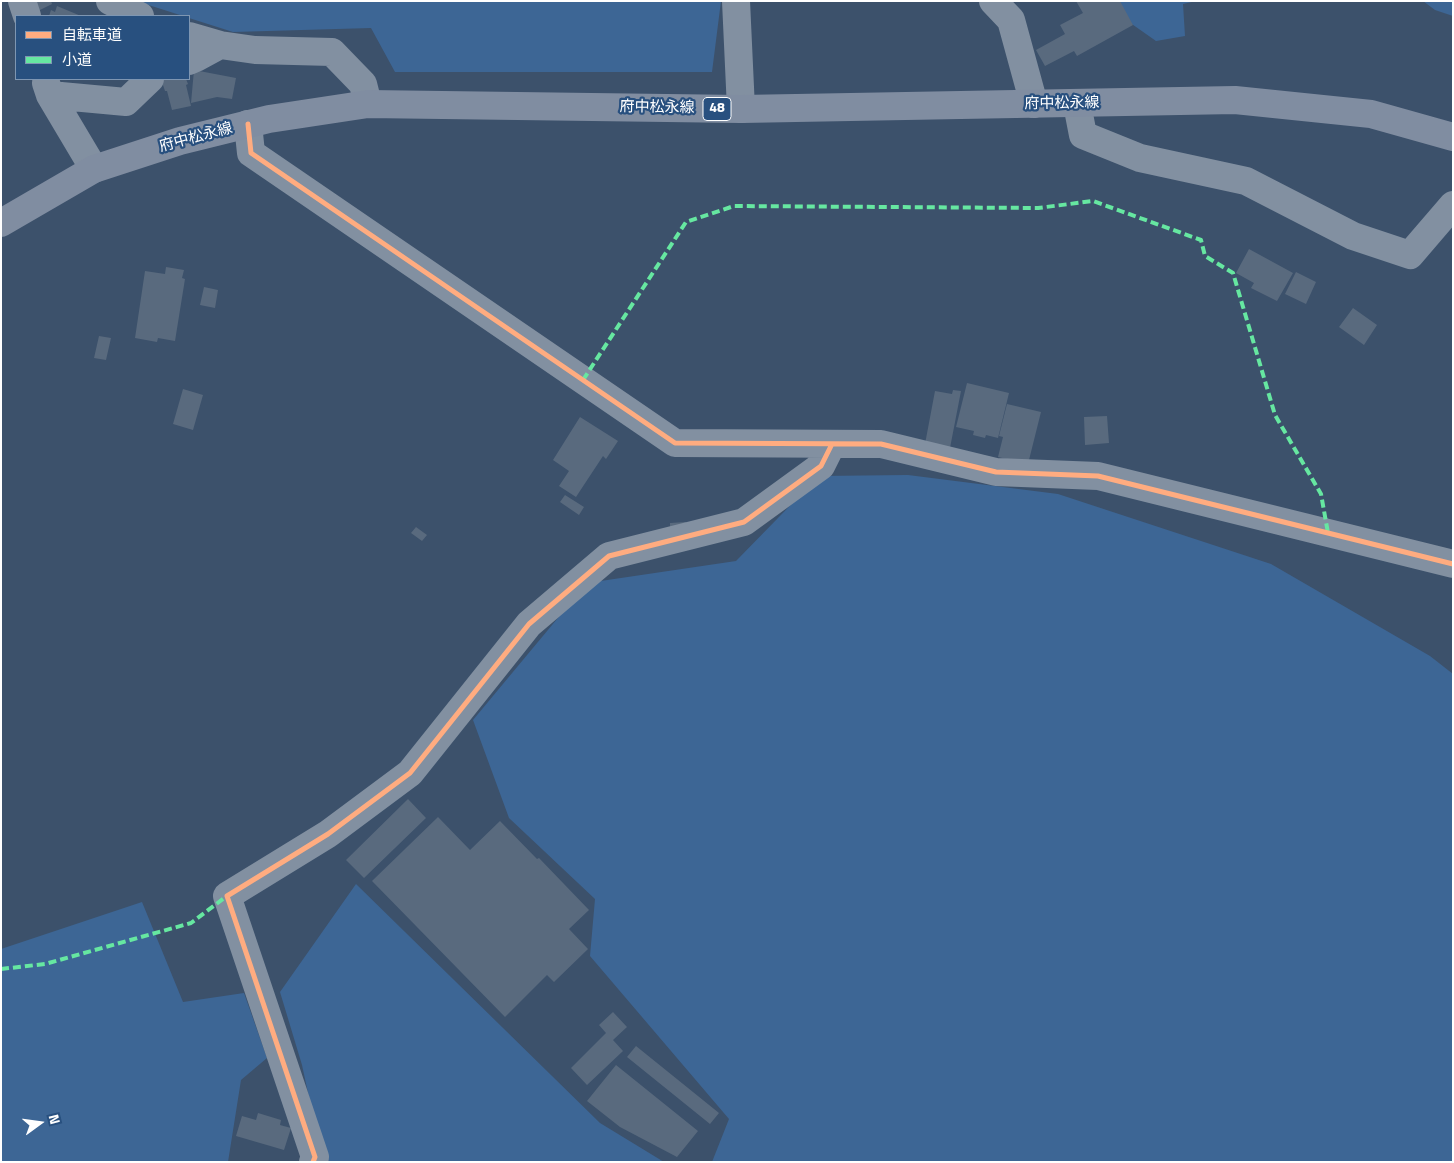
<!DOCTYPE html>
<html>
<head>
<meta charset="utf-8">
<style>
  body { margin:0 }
  #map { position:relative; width:1454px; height:1163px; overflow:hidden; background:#3c516b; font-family:"Titillium Web","Noto Sans JP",sans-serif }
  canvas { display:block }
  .frame { position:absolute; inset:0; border:2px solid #fff; pointer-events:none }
  .legend { position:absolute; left:15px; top:15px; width:175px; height:65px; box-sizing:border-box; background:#28507f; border:1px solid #7e96b2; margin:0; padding:6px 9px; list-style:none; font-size:15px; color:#fff }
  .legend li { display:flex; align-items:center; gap:10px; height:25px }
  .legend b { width:25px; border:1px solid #7e96b2 }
  .north { position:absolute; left:15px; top:1098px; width:50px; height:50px; -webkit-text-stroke:4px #28507f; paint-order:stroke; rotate:76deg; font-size:14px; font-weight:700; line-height:20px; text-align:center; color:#fff }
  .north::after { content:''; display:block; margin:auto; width:18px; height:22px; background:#fff; clip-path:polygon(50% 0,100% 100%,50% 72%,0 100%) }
</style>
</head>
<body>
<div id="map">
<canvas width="1454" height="1163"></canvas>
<div class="frame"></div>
<ul class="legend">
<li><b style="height:6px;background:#ffac80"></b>自転車道</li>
<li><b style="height:6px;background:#66e7a1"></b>小道</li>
</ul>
<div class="north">N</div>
</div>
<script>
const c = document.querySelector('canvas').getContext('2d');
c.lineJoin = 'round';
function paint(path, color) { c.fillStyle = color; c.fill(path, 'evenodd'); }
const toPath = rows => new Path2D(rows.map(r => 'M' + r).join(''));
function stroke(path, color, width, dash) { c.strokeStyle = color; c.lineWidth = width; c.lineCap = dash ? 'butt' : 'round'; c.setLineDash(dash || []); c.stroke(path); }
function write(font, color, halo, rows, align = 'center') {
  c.font = font + ' "Titillium Web","Noto Sans JP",sans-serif'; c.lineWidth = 4.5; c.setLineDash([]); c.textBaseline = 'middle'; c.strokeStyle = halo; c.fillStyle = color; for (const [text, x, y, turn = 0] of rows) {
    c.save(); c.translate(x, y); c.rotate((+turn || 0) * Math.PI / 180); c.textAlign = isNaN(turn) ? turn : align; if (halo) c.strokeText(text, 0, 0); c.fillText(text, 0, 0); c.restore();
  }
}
const green = toPath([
  [136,1,721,1,712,72,395,72,371,28,233,32,189,18,189,16,183,16],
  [1111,1,1196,1,1183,4,1185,36,1156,41,1109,8],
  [1423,1,1453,1,1453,16,1435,10],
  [908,475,1058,494,1271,564,1430,656,1453,674,1453,1162,712,1162,729,1119,590,956,595,899,509,818,473,720,587,583,736,561,819,476],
  [356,884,600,1123,664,1162,323,1162,302,1065,280,992],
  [142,902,183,1002,244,993,267,1058,241,1080,228,1162,1,1162,1,949]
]);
const building = toPath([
  [28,1,51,1,52,4,34,13],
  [1076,1,1120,1,1133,25,1077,56,1074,51,1045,66,1036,50,1065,34,1060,25,1083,13],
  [57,6,81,16,49,16,51,10,55,12],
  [194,70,236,78,232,99,217,97,191,103],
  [161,79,186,79,188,84,186,85,191,106,172,110,167,91,165,91],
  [1249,249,1293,273,1277,301,1251,288,1254,283,1236,273],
  [166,267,184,270,182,278,185,279,175,341,158,338,157,342,135,338,145,271,165,274],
  [1296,272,1316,282,1306,304,1285,294],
  [204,287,218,290,215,308,200,305],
  [1353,308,1377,325,1364,345,1339,327],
  [99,336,111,338,106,360,94,358],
  [967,383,1009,393,998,438,986,435,985,438,973,435,974,431,956,427],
  [183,389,203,395,193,430,173,424],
  [953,390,961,391,950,448,925,444,935,391,952,394],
  [1007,404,1041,412,1028,464,998,457,1003,437,999,436],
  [1107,416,1109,443,1085,445,1084,417],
  [580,417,618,441,606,459,603,456,576,497,559,486,569,471,553,460],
  [565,495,584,507,579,515,560,502],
  [686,522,686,536,670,537,670,523],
  [416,527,427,535,422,541,411,533],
  [408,799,426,818,364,878,346,860],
  [438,817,470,850,500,821,537,859,539,858,589,910,569,929,588,949,554,982,547,975,505,1017,372,881],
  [613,1012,627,1027,613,1040,623,1051,587,1085,571,1068,606,1033,599,1025],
  [636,1046,719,1113,710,1124,627,1057],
  [616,1065,698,1131,677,1157,620,1127,587,1101],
  [258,1113,281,1120,280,1125,291,1128,284,1150,236,1136,242,1116,256,1120]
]);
const minor = toPath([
  [22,1,27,16],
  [110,1,140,16],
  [736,1,741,109],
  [993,1,1011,20,1034,104],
  [189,36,220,45,255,50,332,52,363,84,368,104],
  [189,61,196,58,220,45],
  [46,83,50,95,94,169],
  [50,95,126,102,150,79],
  [1077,104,1083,135,1140,158,1246,181,1353,236,1410,255,1453,205],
  [248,124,251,153,675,443,881,444,996,472,1098,476,1453,564],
  [313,1162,315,1157,227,896,328,834,410,773,529,624,609,556,744,522,821,466,832,444]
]);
const major = toPath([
  [1,223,94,169,180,141,269,119,368,104,741,109,1235,100,1371,114,1453,137]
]);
const quiet = toPath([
  [583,380,686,222,734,206,1038,208,1093,201,1201,240,1205,256,1233,273,1275,415,1321,494,1328,533],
  [1,969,45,964,191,923,227,896]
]);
const cycleway = toPath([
  [248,124,251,153,675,443,881,444,996,472,1098,476,1453,564],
  [313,1162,315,1157,227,896,328,834,410,773,529,624,609,556,744,522,821,466,832,444]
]);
const shields = [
  [717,109,28]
];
const shieldNames = [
  ["48",717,109]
];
const streetNames = [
  ["府中松永線",1062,104,-1],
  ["府中松永線",657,108,1],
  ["府中松永線",196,138,-15]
];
paint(green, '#3d6695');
paint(building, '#596a7e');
stroke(minor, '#8290a1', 28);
stroke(major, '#808da1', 28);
stroke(quiet, '#66e7a1', 4, [8, 4]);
stroke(cycleway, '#ffac80', 5);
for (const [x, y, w] of shields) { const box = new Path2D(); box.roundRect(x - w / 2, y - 11.5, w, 23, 4); c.fillStyle = '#28507f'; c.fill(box); stroke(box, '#fff', 1); }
write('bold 14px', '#fff', null, shieldNames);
write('15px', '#fff', '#28507f', streetNames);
</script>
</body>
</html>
